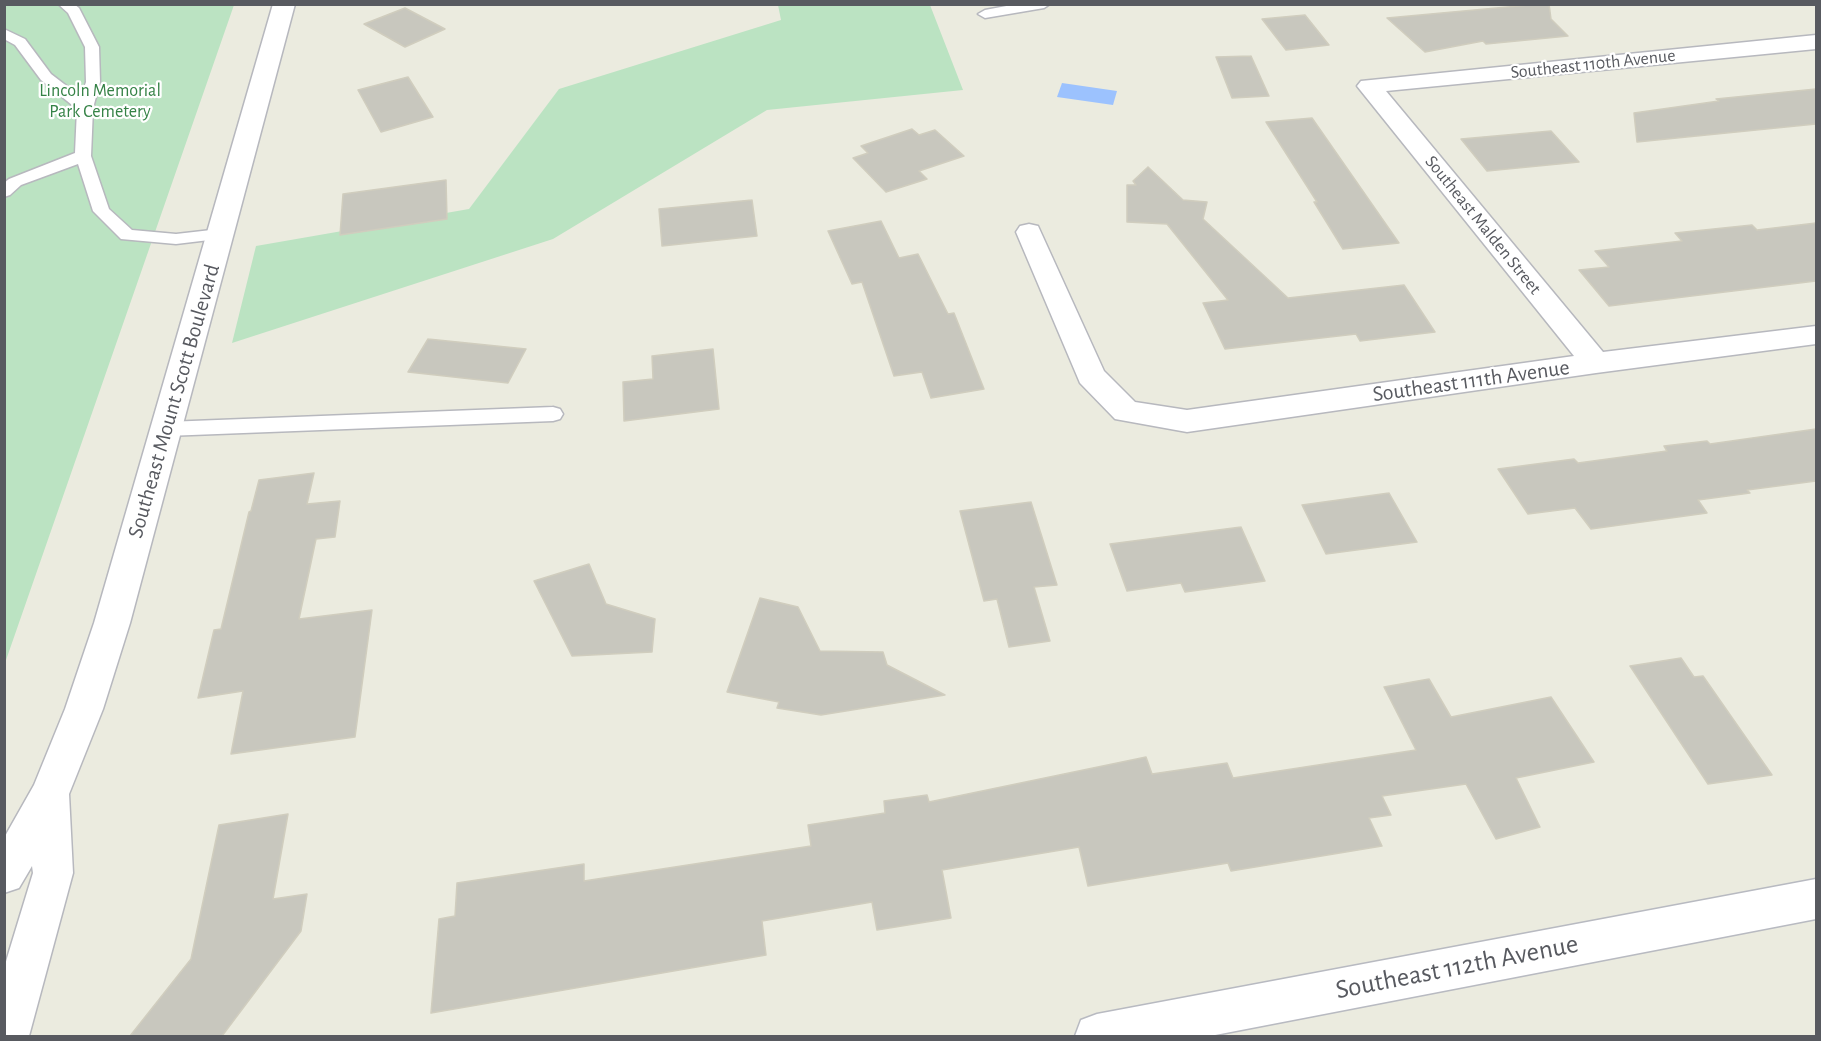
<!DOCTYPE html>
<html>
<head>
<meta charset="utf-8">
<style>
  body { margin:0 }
  #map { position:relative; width:1821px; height:1041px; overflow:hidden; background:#ebebdf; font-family:"Alegreya Sans",sans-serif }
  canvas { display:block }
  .frame { position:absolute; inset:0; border:6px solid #585a60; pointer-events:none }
</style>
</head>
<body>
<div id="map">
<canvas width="1821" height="1041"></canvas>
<div class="frame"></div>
</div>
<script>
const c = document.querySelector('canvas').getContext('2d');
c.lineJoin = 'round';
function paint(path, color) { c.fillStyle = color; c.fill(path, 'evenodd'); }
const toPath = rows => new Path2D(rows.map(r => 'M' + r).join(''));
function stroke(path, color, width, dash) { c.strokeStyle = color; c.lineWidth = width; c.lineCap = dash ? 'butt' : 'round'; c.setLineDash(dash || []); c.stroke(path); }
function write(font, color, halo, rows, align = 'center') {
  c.font = font + ' "Alegreya Sans",sans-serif'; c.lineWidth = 4.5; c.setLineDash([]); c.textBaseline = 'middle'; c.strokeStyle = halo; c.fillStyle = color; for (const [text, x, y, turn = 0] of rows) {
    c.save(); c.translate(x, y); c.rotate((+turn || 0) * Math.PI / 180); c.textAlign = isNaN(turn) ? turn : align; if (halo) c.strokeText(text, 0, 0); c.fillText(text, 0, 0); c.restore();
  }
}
const green = toPath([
  [5,5,234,5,5,663],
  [778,5,930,5,963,90,767,110,553,239,232,343,256,246,469,209,559,89,781,20]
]);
const water = toPath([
  [1062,83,1117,91,1113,105,1057,97]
]);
const building = toPath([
  [1540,4,1549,4,1551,19,1568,36,1486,44,1483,41,1425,52,1387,18,1540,4],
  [405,8,445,29,405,47,364,24,405,8],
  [1305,15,1329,45,1286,50,1262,19,1305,15],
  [1251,56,1269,96,1232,98,1216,57,1251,56],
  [408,77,433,117,381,132,358,90,408,77],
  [1816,89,1816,124,1637,142,1634,113,1719,101,1716,99,1816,89],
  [1312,118,1399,243,1343,249,1314,202,1317,202,1266,122,1312,118],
  [912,129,919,135,935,130,964,156,919,171,927,179,886,192,853,158,868,153,861,146,912,129],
  [1551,131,1579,162,1487,171,1461,139,1551,131],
  [1148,167,1183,200,1207,202,1203,219,1288,298,1404,285,1435,332,1360,341,1356,334,1225,349,1203,303,1228,300,1167,224,1127,222,1127,185,1136,185,1133,181,1148,167],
  [446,180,447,219,340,235,343,194,446,180],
  [752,200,757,236,662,246,659,209,752,200],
  [881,221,899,258,918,254,948,314,954,313,984,389,931,398,922,372,894,376,862,282,852,284,828,231,881,221],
  [1816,223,1816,281,1609,306,1579,270,1609,267,1595,251,1682,241,1675,233,1752,225,1757,230,1816,223],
  [428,339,526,349,508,383,408,372,428,339],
  [713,349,719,409,624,421,623,382,653,379,652,356,713,349],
  [1816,429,1816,481,1747,490,1750,493,1698,500,1707,513,1591,529,1575,508,1528,514,1498,469,1574,459,1578,463,1667,451,1664,446,1707,441,1710,444,1816,429],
  [314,473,307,504,340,501,335,537,316,539,299,619,372,610,355,737,231,754,243,691,198,698,214,630,221,629,249,512,251,511,259,480,314,473],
  [1389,493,1417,542,1326,554,1302,505,1389,493],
  [1031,502,1057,585,1034,587,1050,641,1009,647,997,599,984,601,960,511,1031,502],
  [1241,527,1265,581,1185,592,1181,583,1127,591,1110,544,1241,527],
  [589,564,606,604,655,619,652,652,572,656,534,581,589,564],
  [760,598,798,607,820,651,883,652,887,665,945,695,821,715,777,708,779,702,727,692,760,598],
  [1681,658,1694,677,1703,676,1772,775,1708,784,1630,666,1681,658],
  [1429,679,1451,717,1551,697,1594,762,1516,778,1540,827,1496,839,1466,784,1382,796,1391,815,1369,818,1382,846,1231,871,1228,863,1088,886,1079,847,942,870,951,918,877,930,872,902,762,921,766,955,431,1013,439,919,455,916,457,883,584,864,584,881,811,846,808,825,885,813,884,801,927,795,929,802,1146,757,1152,774,1227,763,1233,778,1416,750,1384,687,1429,679],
  [288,814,273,899,307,894,301,931,222,1036,130,1036,191,959,219,825,288,814]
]);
const service = toPath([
  [58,4,74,4,79,8,99,47,100,82,93,108,91,156,109,209,132,230,176,234,220,229,226,230,228,234,226,238,176,244,121,239,93,211,78,164,21,185,10,195,4,197,4,183,9,179,75,153,77,109,41,80,15,45,4,39,4,29,25,39,51,74,81,97,86,82,85,47,68,13,58,4],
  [1017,4,1050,4,1044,8,985,18,978,14,985,10,1017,4],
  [553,407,560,409,563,414,560,419,553,421,166,436,159,434,156,429,159,424,166,422,553,407]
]);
const minor = toPath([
  [1816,35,1816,49,1386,91,1603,352,1816,326,1816,344,1596,373,1187,432,1115,419,1080,383,1016,232,1020,226,1029,224,1038,226,1104,371,1135,402,1187,410,1574,356,1361,91,1357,86,1361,81,1816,35]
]);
const tertiary = toPath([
  [273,4,295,4,130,623,103,709,69,794,73,873,29,1036,4,1036,4,968,33,873,32,866,19,888,4,893,4,838,34,785,65,709,94,623,273,4]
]);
const secondary = toPath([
  [1816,879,1816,919,1210,1036,1075,1036,1081,1020,1097,1014,1816,879]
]);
const farStreetnames = [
  ["Southeast 110th Avenue",1593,64,-6],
  ["Southeast Malden Street",1483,225,51]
];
const farParknames = [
  ["Lincoln Memorial",100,91],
  ["Park Cemetery",100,112]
];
const streetNames = [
  ["Southeast 111th Avenue",1471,381,-8],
  ["Southeast Mount Scott Boulevard",174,401,-74]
];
const nearStreetnames = [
  ["Southeast 112th Avenue",1457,967,-11]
];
paint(green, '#bbe3c2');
paint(water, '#9cc2fe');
paint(building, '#c8c7be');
stroke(building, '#d0cdbe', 1.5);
stroke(service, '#b7b8be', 3);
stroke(minor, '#b7b8be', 3);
stroke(tertiary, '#b7b8be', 3);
stroke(secondary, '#b8bac1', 3);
paint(service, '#fff');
paint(minor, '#fff');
paint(tertiary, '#fff');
paint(secondary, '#fff');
write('18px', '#585a60', '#fff', farStreetnames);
write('18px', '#358246', '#fff', farParknames);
write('22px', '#585a60', '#fff', streetNames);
write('27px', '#585a60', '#fff', nearStreetnames);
</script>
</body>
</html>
